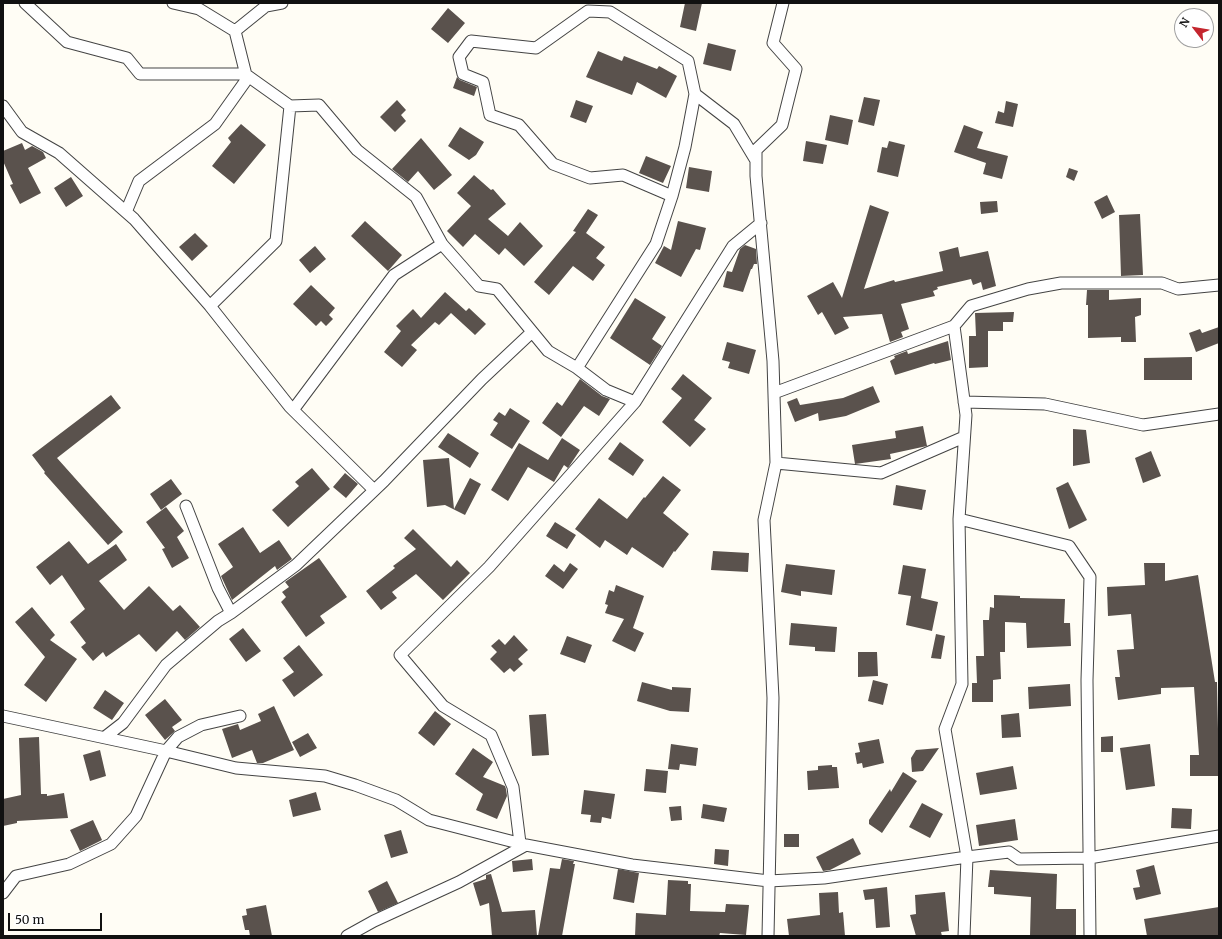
<!DOCTYPE html>
<html>
<head>
<meta charset="utf-8">
<style>
  body { margin:0 }
  #map { position:relative; width:1222px; height:939px; overflow:hidden; background:#fffdf5; font-family:Merriweather,serif }
  canvas { display:block }
  .frame { position:absolute; inset:0; border:4px solid #111; pointer-events:none }
  .north { position:absolute; left:1174px; top:8px; width:40px; height:40px; box-sizing:border-box; background:#fff; border:1px solid #a0a0a0; border-radius:50%; rotate:301deg; font-size:11px; font-weight:700; line-height:16px; text-align:center; color:#111 }
  .north::after { content:''; display:block; margin:auto; width:14px; height:18px; background:#c4262e; clip-path:polygon(50% 0,100% 100%,50% 72%,0 100%) }
  .scale { position:absolute; left:8px; top:913px; width:94px; height:18px; box-sizing:border-box; border:2px solid #111; border-top:0; padding-left:5px; font-size:12px; line-height:14px; white-space:nowrap; color:#111; -webkit-text-stroke:3px #fff; paint-order:stroke }
</style>
</head>
<body>
<div id="map">
<canvas width="1222" height="939"></canvas>
<div class="frame"></div>
<div class="north">N</div>
<div class="scale">50 m</div>
</div>
<script>
const c = document.querySelector('canvas').getContext('2d');
c.lineJoin = 'round';
function paint(path, color) { c.fillStyle = color; c.fill(path, 'evenodd'); }
const toPath = rows => new Path2D(rows.map(r => 'M' + r).join(''));
function stroke(path, color, width, dash) { c.strokeStyle = color; c.lineWidth = width; c.lineCap = dash ? 'butt' : 'round'; c.setLineDash(dash || []); c.stroke(path); }
const building = toPath([
  [685,3,702,3,696,31,680,27],
  [448,8,465,23,448,43,431,29],
  [708,43,736,50,731,71,703,64],
  [598,51,622,61,624,56,657,69,659,66,677,76,666,98,637,82,632,95,586,77],
  [457,77,460,80,477,87,474,96,453,88],
  [864,97,880,100,874,126,858,122],
  [397,100,406,110,401,115,406,121,395,132,380,117],
  [576,100,593,106,586,123,570,117],
  [1006,101,1018,104,1013,127,995,123,998,111,1004,113],
  [830,115,853,120,848,145,825,140],
  [241,124,266,145,234,184,212,166,231,142,228,138],
  [964,125,983,132,977,148,1008,156,1002,179,983,174,986,163,954,152],
  [460,127,484,142,476,155,469,160,448,146],
  [421,138,452,175,434,190,418,171,408,182,392,169],
  [806,141,827,145,823,164,803,161],
  [889,141,905,145,898,177,877,172,882,147,887,148],
  [22,143,25,150,32,146,43,152,46,158,28,168,41,193,20,204,10,185,13,184,3,161,3,151],
  [646,156,671,166,663,183,639,173],
  [689,167,712,171,709,192,686,188],
  [1069,168,1078,171,1074,181,1066,177],
  [474,175,491,190,493,189,506,204,488,219,508,236,520,222,543,246,524,266,505,248,499,255,475,234,463,247,447,231,471,206,457,193],
  [71,177,83,196,66,207,54,188],
  [1107,195,1115,212,1102,219,1094,202],
  [997,201,998,212,981,214,980,202],
  [870,205,889,212,864,289,894,280,895,282,943,271,939,252,958,247,960,257,988,251,996,286,983,290,981,282,973,285,971,279,937,287,938,289,933,291,935,296,901,304,909,329,901,332,903,337,890,342,882,314,843,317,849,328,835,335,822,312,818,315,807,296,833,282,842,298],
  [588,209,598,215,586,233,605,247,596,258,605,265,593,281,573,266,549,295,534,282,576,232,573,231],
  [1140,214,1143,275,1121,276,1119,215],
  [365,221,402,255,388,271,351,236],
  [678,221,706,228,700,250,696,249,681,277,655,263,664,246,671,250],
  [195,233,208,246,192,261,179,247],
  [745,245,756,249,757,264,754,264,752,269,751,269,743,292,723,287,727,271,732,272,740,249],
  [315,246,326,259,310,273,299,260],
  [311,285,335,308,329,315,333,319,326,326,321,321,316,326,293,304],
  [1087,290,1109,290,1109,300,1141,298,1141,315,1135,317,1136,342,1121,342,1121,337,1088,338,1088,305,1086,305],
  [445,292,466,311,469,308,486,324,475,335,451,313,439,325,435,322,411,345,417,350,402,367,384,352,401,331,396,326,413,309,421,318],
  [635,298,666,317,652,339,662,346,650,365,610,338],
  [1014,312,1013,322,1003,322,1003,331,988,331,988,367,969,368,969,336,976,336,975,313],
  [1219,327,1219,343,1196,352,1189,333,1200,329,1202,333],
  [948,341,951,360,935,364,934,363,895,375,890,361,895,358,894,356,907,351,908,354],
  [727,342,756,350,749,374,728,368,730,362,722,360],
  [1192,357,1192,380,1144,380,1144,358],
  [683,374,712,398,694,420,706,429,690,447,662,422,682,398,671,389],
  [580,379,602,396,610,399,599,416,584,406,561,437,542,423,557,402,562,406],
  [873,386,880,402,846,416,819,421,818,413,795,422,787,402,797,398,800,405,843,398],
  [111,395,121,408,57,458,123,532,108,545,44,473,45,472,32,455],
  [510,408,530,421,512,449,490,435,498,423,493,420,499,412,505,416],
  [923,426,927,446,890,454,891,459,855,464,852,445,896,438,895,431],
  [1073,429,1086,430,1090,463,1073,466],
  [448,433,479,453,470,468,438,447],
  [562,438,580,450,568,468,564,465,554,482,528,467,508,501,491,490,519,443,548,460],
  [620,442,644,460,633,476,608,459],
  [1151,451,1161,476,1143,483,1135,458],
  [449,458,454,509,470,478,481,484,465,515,445,505,427,507,423,460],
  [312,468,330,489,288,527,272,510,299,486,295,482],
  [345,473,358,484,346,498,333,487],
  [663,476,681,490,663,513,689,534,675,552,674,551,663,568,632,547,627,555,605,540,600,548,575,529,599,498,627,519,644,497,645,498],
  [171,479,182,494,161,510,150,494],
  [1068,482,1087,520,1069,529,1056,488],
  [896,485,926,490,922,510,893,505],
  [166,507,184,531,177,537,189,558,172,568,162,549,165,548,146,522],
  [555,522,576,535,567,549,546,536],
  [243,527,260,553,279,540,292,559,277,570,275,566,232,600,221,576,233,567,218,544],
  [413,529,451,567,457,560,470,573,443,600,416,574,392,592,397,598,381,610,366,591,395,568,393,566,416,549,404,538],
  [69,541,88,564,116,544,127,560,99,581,124,610,149,586,173,611,180,605,200,627,185,640,177,631,156,652,139,634,106,657,103,652,93,661,81,647,86,643,70,622,85,609,62,575,50,585,36,567],
  [713,551,749,553,748,572,711,570],
  [319,558,347,597,320,616,325,623,306,637,281,602,286,597,282,592,289,587,285,582],
  [570,563,578,569,563,589,545,576,554,564,564,572],
  [1144,563,1165,563,1165,581,1198,575,1215,682,1217,682,1219,776,1190,776,1190,755,1199,755,1194,687,1161,688,1161,694,1118,700,1115,677,1120,677,1117,650,1134,649,1131,614,1108,616,1107,587,1145,585],
  [786,564,835,570,832,595,801,591,801,596,781,592],
  [903,565,926,569,921,598,938,602,932,631,906,625,911,596,898,594],
  [616,585,644,596,633,628,644,633,635,652,612,641,624,619,605,613,608,605,605,604,609,590,614,592],
  [994,595,1020,596,1020,598,1065,599,1064,623,1070,623,1071,646,1027,648,1026,623,1005,622,1005,652,1000,652,1001,679,993,680,993,702,972,702,972,683,977,683,976,656,984,656,983,620,989,620,990,607,994,608],
  [32,607,55,635,50,640,77,659,46,702,24,685,45,657,15,622],
  [791,623,837,627,835,652,815,651,815,647,789,645],
  [243,628,261,651,246,662,229,639],
  [936,634,945,636,941,659,931,658],
  [514,635,528,650,518,659,523,664,514,672,510,668,504,673,490,659,497,652,491,646,499,639,505,645],
  [567,636,592,645,585,663,560,654],
  [299,645,323,675,294,697,282,680,294,672,283,658],
  [858,652,877,652,878,676,858,677],
  [873,680,888,684,883,705,868,701],
  [642,682,672,690,672,687,691,688,689,712,670,711,637,701],
  [1070,684,1071,706,1029,709,1028,687],
  [105,690,124,703,112,720,93,708],
  [165,699,182,720,172,727,175,731,165,740,145,715],
  [274,706,294,750,263,763,257,763,252,750,232,758,222,729,238,724,240,730,261,721,258,714],
  [435,711,451,724,434,746,418,733],
  [1019,713,1021,737,1002,738,1001,715],
  [546,714,549,755,532,756,529,715],
  [308,733,317,748,300,757,292,742],
  [1113,736,1113,752,1101,752,1101,737],
  [39,737,41,794,47,794,47,796,64,793,68,818,17,821,17,823,3,826,3,799,21,795,19,738],
  [879,739,884,763,863,768,862,763,857,764,855,753,860,752,858,743],
  [671,744,698,748,696,766,680,764,679,770,668,769],
  [1150,744,1155,786,1126,790,1120,748],
  [473,748,493,762,483,777,505,786,506,789,507,796,497,819,476,810,483,794,455,774],
  [939,748,923,771,912,772,911,758,916,750],
  [100,750,106,776,90,781,83,755],
  [832,765,832,767,837,767,839,788,808,790,807,771,818,770,818,766],
  [1013,766,1017,789,980,795,976,773],
  [646,769,668,771,666,793,644,791],
  [903,772,917,781,882,833,869,824,869,820,890,789,891,792],
  [584,790,615,794,611,819,602,817,601,823,590,822,591,815,581,814],
  [316,792,321,810,293,817,289,800],
  [922,803,943,814,930,838,909,827],
  [703,804,727,808,724,822,701,818],
  [681,806,682,820,671,821,669,807],
  [1172,808,1192,809,1191,829,1171,828],
  [1015,819,1018,840,979,846,976,825],
  [93,820,102,840,80,851,70,830],
  [401,830,408,853,391,858,384,835],
  [784,834,799,834,799,847,784,847],
  [853,838,861,854,830,870,823,871,816,857],
  [715,849,729,850,728,866,714,864],
  [532,859,533,870,513,872,512,861],
  [562,859,574,861,573,864,575,864,562,936,538,936,550,868,560,869],
  [1154,865,1161,894,1136,900,1133,888,1140,887,1136,870],
  [618,869,639,873,634,903,613,899],
  [990,870,1057,874,1056,909,1076,909,1076,936,1030,936,1031,897,994,894,994,887,988,887],
  [491,874,502,912,535,910,537,936,492,936,489,903,480,906,473,883,486,879,486,875],
  [668,880,688,881,688,884,691,884,690,911,725,912,726,904,749,905,746,935,720,933,719,936,635,936,636,913,666,915],
  [387,881,398,903,378,912,368,891],
  [887,887,890,927,876,928,874,899,865,900,863,890],
  [838,892,839,913,843,912,845,936,789,936,787,919,820,915,819,893],
  [945,892,949,931,941,932,942,936,916,936,910,915,916,914,915,895],
  [266,905,272,936,250,936,249,930,245,930,242,916,247,915,246,909],
  [1219,907,1219,936,1147,936,1144,919]
]);
const minor = toPath([
  [25,3,67,42,127,58,140,74,245,74,290,106,276,241,210,306],
  [173,3,199,9,235,31],
  [3,106,22,132,59,153,134,219,210,306,290,407,374,490],
  [290,106,319,105,357,150,416,197,442,244,479,286,497,289,548,351,577,368,606,390,635,402],
  [672,196,623,175,590,178,553,164,519,125,490,115,483,82,463,74,459,57,471,41,536,48,588,11,610,12,688,61,695,94,734,124,755,159],
  [126,212,139,181,215,124,247,79,235,31,266,6,282,3],
  [954,326,966,415,959,519,962,684,945,729,967,857,964,936],
  [577,368,656,244,672,196,685,147,695,94],
  [774,393,954,326,971,306,1028,289,1061,283,1162,283,1178,289,1219,285],
  [964,402,1045,404,1143,425,1219,414],
  [293,410,394,275,442,244],
  [776,463,881,473,964,437],
  [186,506,218,588,231,613],
  [959,519,1069,546,1090,577,1087,680,1090,936],
  [3,716,166,751,236,768,325,776,355,785,396,800,429,820,526,845,632,865,769,881,824,878,967,857,1009,852,1019,859,1089,858,1219,836],
  [105,737,123,723,166,665,218,621,231,613,296,565,384,481,482,379,532,332],
  [520,843,513,787,491,735,443,706,400,655,489,567,635,402,733,246,761,223],
  [3,893,16,876,69,864,111,844,136,816,166,751,178,737,201,725,240,716],
  [347,936,374,921,459,882,526,845],
  [768,936,773,698,764,520,776,463,773,361,756,176,756,150,782,125,796,69,773,43,783,3]
]);
paint(building, '#5a524d');
stroke(minor, '#444', 13);
stroke(minor, '#fff', 11);
</script>
</body>
</html>
